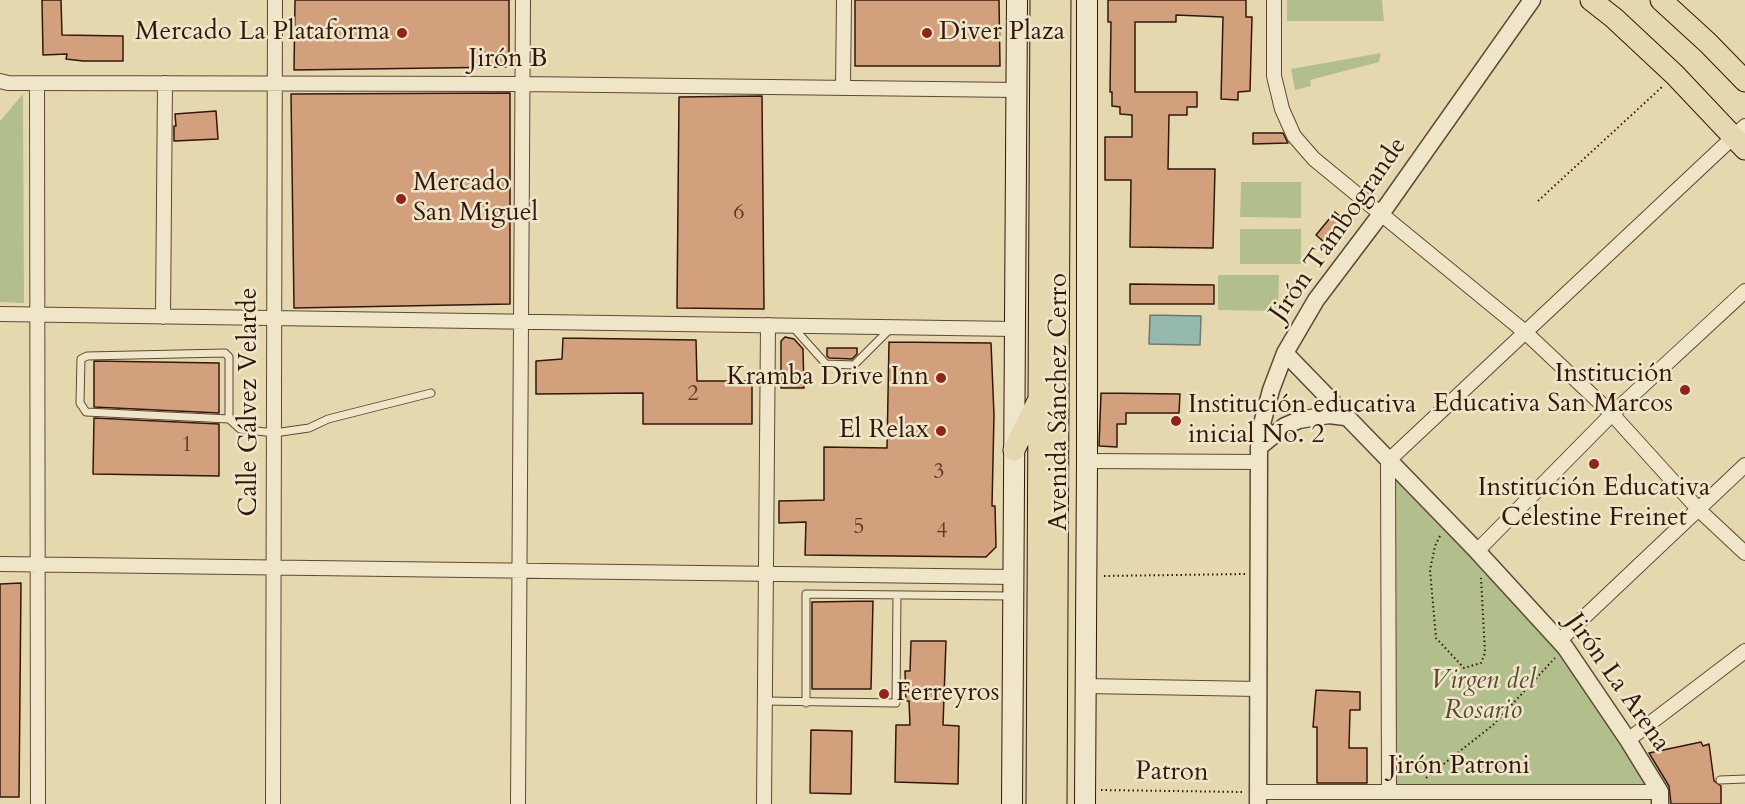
<!DOCTYPE html>
<html>
<head>
<meta charset="utf-8">
<style>
  body { margin:0 }
  canvas { display:block; background:#e6d8ae }
</style>
</head>
<body>
<canvas width="1745" height="804"></canvas>
<script>
const c = document.querySelector('canvas').getContext('2d');
c.lineJoin = 'round';
function paint(path, color) { c.fillStyle = color; c.fill(path, 'evenodd'); }
const toPath = rows => new Path2D(rows.map(r => 'M' + r).join(''));
function stroke(path, color, width, dash) { c.strokeStyle = color; c.lineWidth = width; c.lineCap = dash ? 'butt' : 'round'; c.setLineDash(dash || []); c.stroke(path); }
function write(font, color, halo, rows, align = 'center') {
  c.font = font + ' Cardo,serif'; c.lineWidth = 5; c.setLineDash([]); c.textBaseline = 'middle'; c.strokeStyle = halo; c.fillStyle = color; for (const [text, x, y, turn = 0] of rows) {
    c.save(); c.translate(x, y); c.rotate((+turn || 0) * Math.PI / 180); c.textAlign = isNaN(turn) ? turn : align; if (halo) c.strokeText(text, 0, 0); c.fillText(text, 0, 0); c.restore();
  }
}
const green = toPath([
  [1287,0,1382,0,1384,21,1287,21],
  [1381,53,1379,62,1310,80,1311,86,1295,90,1291,69],
  [23,94,24,303,0,302,0,121],
  [1241,182,1301,182,1301,218,1240,217],
  [1240,229,1301,229,1301,264,1240,264],
  [1218,275,1279,275,1278,311,1218,310],
  [1388,461,1560,640,1660,792,1389,790]
]);
const water = toPath([
  [1150,315,1201,316,1200,345,1149,344,1150,315]
]);
const building = toPath([
  [42,0,61,0,62,35,123,36,123,61,83,61,66,59,67,54,43,55,42,0],
  [295,0,509,0,509,67,294,70,295,0],
  [855,0,999,0,1000,66,855,66,855,0],
  [1108,0,1246,0,1246,17,1252,17,1250,91,1238,92,1238,100,1221,99,1223,17,1176,15,1176,22,1135,22,1135,92,1197,92,1197,107,1187,107,1187,115,1169,115,1168,169,1215,169,1213,248,1130,247,1131,180,1105,180,1105,137,1132,137,1132,115,1120,114,1120,107,1112,106,1112,92,1110,92,1111,22,1108,22,1108,0],
  [510,93,510,304,294,308,291,94,510,93],
  [762,96,764,309,677,308,679,97,762,96],
  [216,111,218,139,174,141,174,126,176,126,175,114,216,111],
  [1253,133,1283,133,1288,143,1253,144,1253,133],
  [1335,212,1343,219,1324,242,1316,235,1335,212],
  [1130,284,1214,285,1214,304,1130,304,1130,284],
  [785,337,794,339,803,349,804,388,781,388,781,341,785,337],
  [563,338,696,340,697,381,752,381,752,424,643,424,643,393,536,394,536,361,562,359,563,338],
  [889,342,991,343,994,415,992,506,995,506,996,547,986,557,805,555,806,522,779,523,779,501,824,500,824,447,887,448,889,342],
  [827,348,857,348,857,354,852,359,829,358,827,356,827,348],
  [94,361,219,363,219,413,94,407,94,361],
  [1101,393,1180,394,1179,413,1126,413,1126,424,1117,424,1117,447,1099,446,1101,393],
  [94,418,219,424,219,476,93,474,94,418],
  [21,583,19,797,0,797,0,584,21,583],
  [873,601,871,689,812,689,812,602,873,601],
  [911,641,946,641,943,725,959,726,958,784,895,782,896,725,910,725,909,701,906,701,905,671,910,671,911,641],
  [1316,690,1360,692,1360,710,1350,710,1349,748,1367,748,1367,783,1317,783,1317,727,1313,727,1316,690],
  [811,730,852,731,851,794,810,793,811,730],
  [1701,742,1703,746,1709,744,1714,781,1721,786,1721,804,1671,804,1669,786,1649,753,1701,742]
]);
const path = toPath([
  [1538,201,1662,87],
  [1440,536,1435,546,1430,570,1436,638,1464,668,1481,663,1485,653,1481,578],
  [1104,576,1245,574],
  [1426,778,1493,725,1555,658],
  [1101,790,1242,792]
]);
const service = toPath([
  [792,326,826,364,854,365,890,329],
  [229,419,229,357,225,353,87,356,81,359,80,403,86,412,229,419,240,429,274,433,309,428,328,419,431,393],
  [765,701,896,703,897,595],
  [806,703,806,594,1010,596],
  [1720,780,1745,779]
]);
const minor = toPath([
  [1274,0,1274,76,1282,109,1294,136,1314,159,1525,332,1612,414,1699,510,1745,553],
  [0,81,8,83,522,84,1017,90],
  [37,83,38,804],
  [843,88,844,0],
  [0,314,1015,329],
  [163,317,165,83],
  [1087,461,1259,462],
  [1477,551,1612,414,1745,291],
  [0,564,1014,577],
  [1560,640,1745,465],
  [1085,686,1259,689],
  [1628,740,1745,651],
  [1389,790,1388,461,1745,126],
  [1258,792,1660,792],
  [273,804,275,0],
  [518,804,523,0],
  [764,804,768,325]
]);
const tertiary = toPath([
  [1285,353,1477,551,1565,647,1628,740,1660,792,1660,804],
  [1259,447,1285,426,1299,420,1329,415,1345,417],
  [1258,804,1259,447,1262,424,1271,390,1285,353,1316,300,1381,214,1532,0]
]);
const secondary = toPath([
  [1012,804,1017,0],
  [1085,804,1087,461,1087,0]
]);
const primary = toPath([
  [1591,0,1614,18,1675,75,1745,149],
  [1661,0,1708,43,1745,81],
  [1014,450,1037,403],
  [1037,804,1041,0],
  [1056,804,1060,0]
]);
const markers = [
  [402,33,6,"#8f2418"],
  [927,33,6,"#8f2418"],
  [401,199,6,"#8f2418"],
  [941,378,6,"#8f2418"],
  [1685,390,6,"#8f2418"],
  [1176,421,6,"#8f2418"],
  [941,431,6,"#8f2418"],
  [1594,464,6,"#8f2418"],
  [884,694,6,"#8f2418"]
];
const numberNames = [
  ["6",739,214],
  ["2",693,395],
  ["1",187,446],
  ["3",939,473],
  ["5",859,528],
  ["4",942,532]
];
const poiNames = [
  ["Mercado La Plataforma",390,33],
  ["Diver Plaza",939,33,"left"],
  ["Mercado",413,184,"left"],
  ["San Miguel",413,214,"left"],
  ["Institución",1673,375],
  ["Educativa San Marcos",1673,405],
  ["Kramba Drive Inn",929,378],
  ["Institución educativa",1188,406,"left"],
  ["inicial No. 2",1188,436,"left"],
  ["El Relax",929,431],
  ["Institución Educativa",1594,489,"center"],
  ["Celestine Freinet",1594,519,"center"],
  ["Ferreyros",896,694,"left"]
];
const streetNames = [
  ["Jirón B",508,60],
  ["Jirón Tambogrande",1339,230,-55],
  ["Calle Gálvez Velarde",250,402,-90],
  ["Avenida Sánchez Cerro",1060,402,-90],
  ["Jirón La Arena",1617,683,55],
  ["Jirón Patroni",1459,767],
  ["Patron",1172,773,1]
];
const parkNames = [
  ["Virgen del",1483,682],
  ["Rosario",1483,712]
];
paint(green, '#b2bf8c');
paint(water, '#96b9af');
stroke(water, '#6e786e', 1.5);
paint(building, '#d3a07e');
stroke(building, '#33170d', 1.5);
stroke(service, '#604735', 9);
stroke(minor, '#604735', 16);
stroke(tertiary, '#604735', 19);
stroke(secondary, '#33170d', 22);
stroke(primary, '#33170d', 23);
stroke(path, '#33170d', 2, [1.5, 3]);
stroke(service, '#efe6ca', 7);
stroke(minor, '#efe6ca', 14);
stroke(tertiary, '#efe6ca', 16);
stroke(secondary, '#efe6ca', 20);
stroke(primary, '#e6d8ae', 21);
for (const [x, y, r, color] of markers) { const dot = new Path2D(); dot.arc(x, y, r, 0, 2 * Math.PI); c.fillStyle = color; c.fill(dot); stroke(dot, '#efe6ca', 2); }
write('22px', '#5b3929', null, numberNames);
write('26px', '#33170d', '#efe6ca', poiNames, 'right');
write('26px', '#33170d', '#efe6ca', streetNames);
write('italic 26px', '#594933', '#efe6ca', parkNames);
</script>
</body>
</html>
